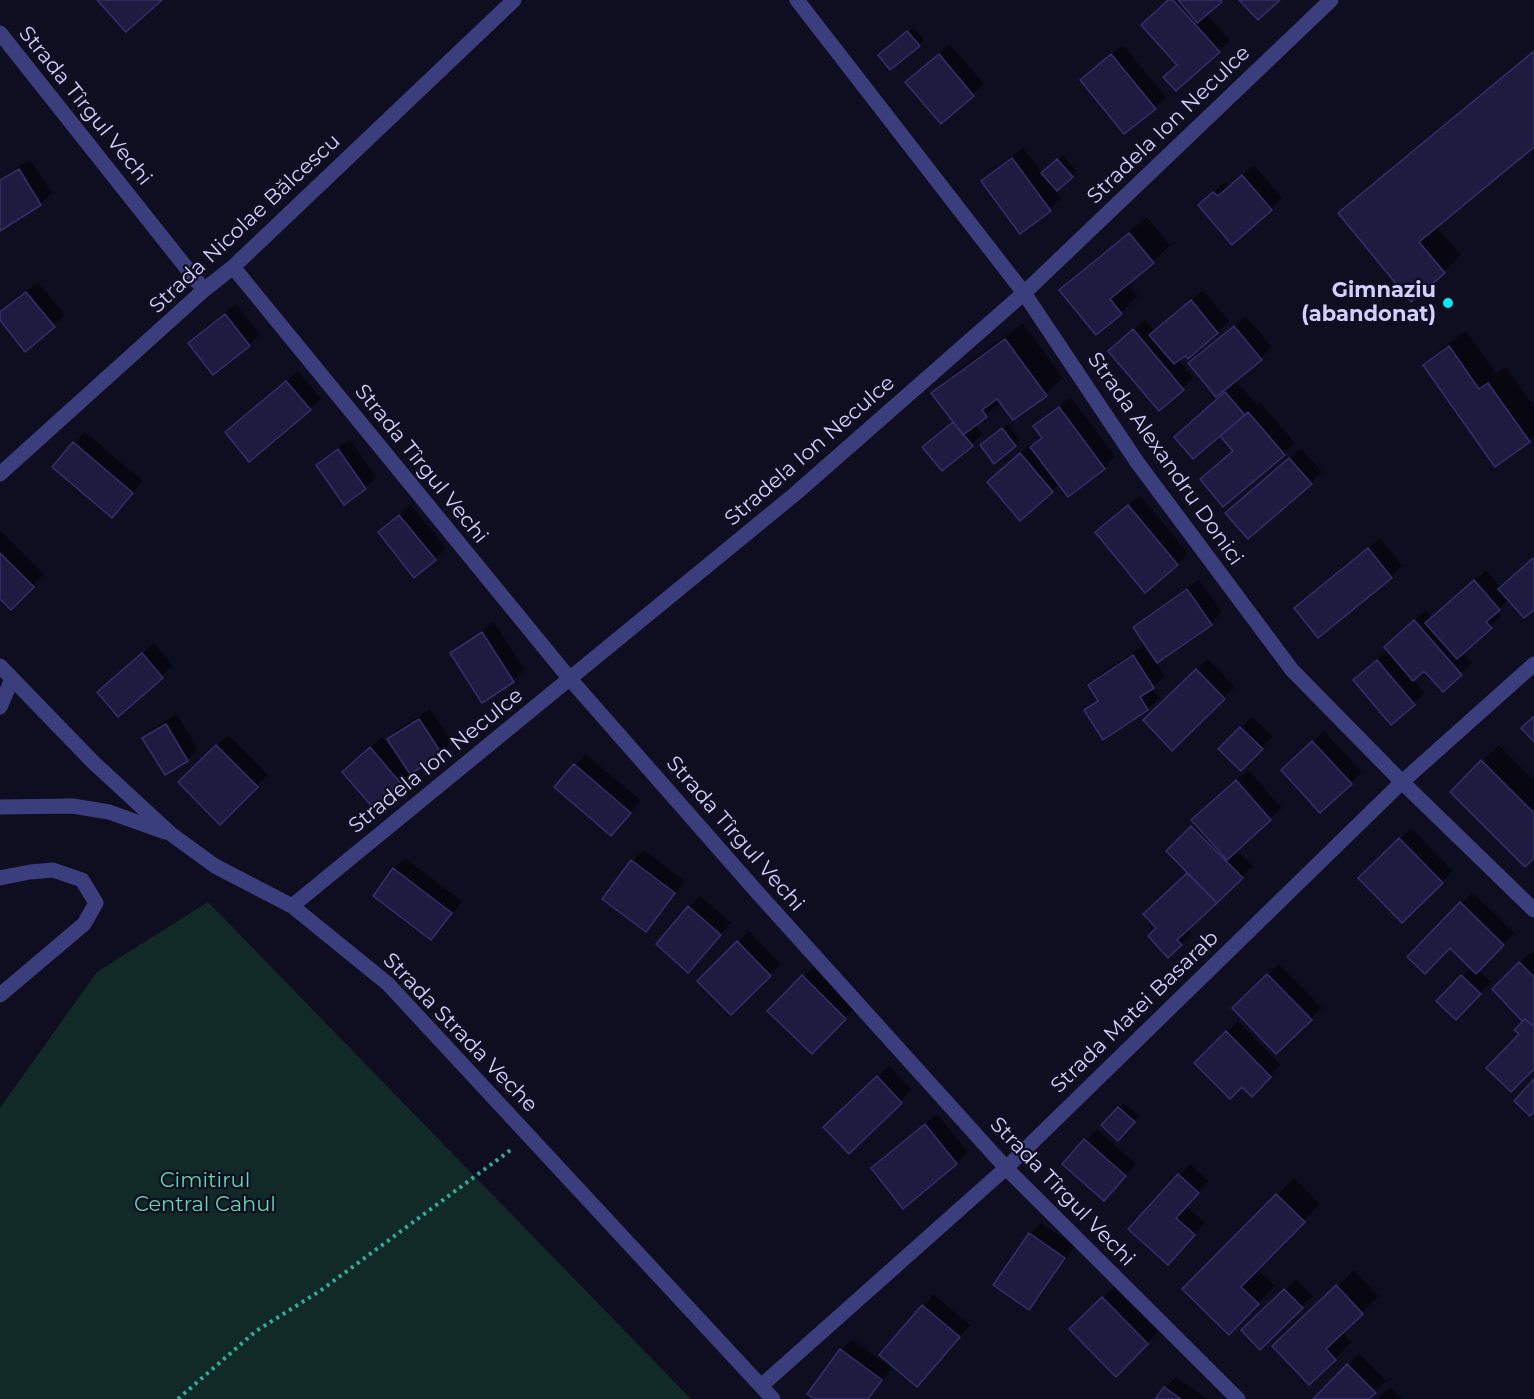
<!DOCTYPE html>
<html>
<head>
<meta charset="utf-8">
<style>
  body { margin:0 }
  canvas { display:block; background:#0f0e20 }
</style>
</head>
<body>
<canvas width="1534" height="1399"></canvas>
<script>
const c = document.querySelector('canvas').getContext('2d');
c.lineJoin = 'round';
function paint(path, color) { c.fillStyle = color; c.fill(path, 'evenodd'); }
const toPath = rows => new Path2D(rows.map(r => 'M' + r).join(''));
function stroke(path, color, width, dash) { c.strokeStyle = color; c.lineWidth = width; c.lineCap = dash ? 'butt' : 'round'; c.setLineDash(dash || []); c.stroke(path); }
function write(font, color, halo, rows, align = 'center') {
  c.font = font + ' Montserrat,sans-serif'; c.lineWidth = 4.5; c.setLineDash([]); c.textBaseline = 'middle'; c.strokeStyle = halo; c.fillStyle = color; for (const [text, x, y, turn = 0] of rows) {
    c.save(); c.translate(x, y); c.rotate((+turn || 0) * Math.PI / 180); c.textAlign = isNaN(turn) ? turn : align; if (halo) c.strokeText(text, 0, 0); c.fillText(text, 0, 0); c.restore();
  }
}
const green = toPath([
  [208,902,691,1399,0,1399,0,1108,97,972]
]);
const shadow = toPath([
  [1169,0,1222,0,1206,14,1230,40,1219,51,1178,65],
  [913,27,924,40,919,45,885,50],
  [950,44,984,84,941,122,919,71],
  [1123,45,1166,97,1155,108,1082,80,1093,69],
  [1534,50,1534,145,1436,226,1461,255,1444,272,1340,214,1357,197],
  [1023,148,1043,174,1063,155,1077,171,1056,191,1061,198,1050,209,1020,232,983,181,994,170],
  [30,159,52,193,40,204,0,229,0,178],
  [1254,165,1282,198,1271,209,1211,195,1225,182,1230,186],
  [1147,217,1170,245,1153,262,1127,283,1138,296,1121,313,1061,290,1078,273],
  [38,282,65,315,54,326,0,318,0,314,9,304],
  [1203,290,1229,321,1188,357,1185,354,1178,359,1194,378,1160,409,1121,340,1145,319,1155,332],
  [236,304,260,334,249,345,189,343,201,332],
  [1246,316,1272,347,1261,358,1190,363,1201,352],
  [1023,323,1063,378,1046,394,1013,418,1001,401,986,416,975,425,983,434,971,445,924,447,954,421,933,393,950,376],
  [1466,331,1496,373,1506,367,1534,407,1534,436,1529,441,1425,365,1442,348],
  [298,371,321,398,310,409,238,421],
  [1237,382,1257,405,1260,402,1295,443,1284,454,1202,479,1234,450,1220,434,1187,426],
  [1071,397,1115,456,1104,468,1068,495,1060,484,1020,518,1000,471,1032,443,1034,445,1043,436,1035,426,1046,415],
  [1008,424,1020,440,995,461,987,440],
  [85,432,143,481,123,505,74,443],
  [350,439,376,477,365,488,318,465,329,454],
  [1301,448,1322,472,1311,483,1238,502],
  [1140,495,1188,553,1177,564,1097,532,1108,521],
  [411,505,446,548,435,559,380,532],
  [0,531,44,574,11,608,0,597],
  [1380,538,1402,565,1391,577,1318,636,1308,597],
  [1534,558,1534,608,1509,599,1497,611,1501,616,1463,652,1472,663,1443,690,1424,669,1413,679,1425,693,1391,723,1355,680,1388,650,1397,636,1426,610,1432,618,1486,570,1501,587],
  [1199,579,1222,612,1211,624,1156,662,1165,676,1152,688,1159,698,1148,709,1086,710,1098,698,1090,685,1101,674,1146,644,1134,627,1146,616],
  [494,622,525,670,513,681,482,701,451,653,463,642],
  [154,643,173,666,118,715,110,681],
  [1208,659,1235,687,1172,749,1145,720],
  [430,709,452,741,441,752,412,771,413,773,402,784,375,808,355,761,382,737,397,754,398,753,389,739,400,728],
  [177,714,198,749,187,760,144,738,155,727],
  [1252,717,1273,737,1241,769,1220,749],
  [1324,731,1362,772,1351,783,1294,759],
  [228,735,268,775,220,822,181,782],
  [1499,745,1534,780,1534,856,1452,792],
  [586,754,641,801,611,834,575,765],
  [1248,770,1282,808,1236,850,1253,866,1187,928,1192,933,1168,956,1158,928,1156,903,1188,872,1168,851,1196,823,1204,809],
  [1411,828,1453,871,1402,921,1360,878],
  [644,850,685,881,657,919,645,930,632,861],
  [405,858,462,901,442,927,431,938,394,869],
  [1472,892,1514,933,1478,970,1491,982,1456,1018,1438,1001,1471,967,1450,946,1409,957],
  [700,896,731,923,699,959,689,907],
  [749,931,781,964,731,1013,699,981],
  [1531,952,1534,955,1534,1067,1521,1034,1525,1021,1494,989],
  [1279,964,1322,1008,1277,1052,1234,1008],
  [814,966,856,1007,812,1052,770,1011],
  [1238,1021,1281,1065,1252,1094,1242,1085,1196,1063],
  [889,1066,912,1090,849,1151,836,1116],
  [1124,1103,1139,1116,1118,1139,1103,1125],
  [937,1114,968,1152,957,1163,903,1207,873,1169,884,1157],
  [1097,1129,1136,1164,1114,1188,1064,1164],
  [1190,1164,1209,1181,1186,1206,1205,1223,1168,1263,1179,1175],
  [1294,1178,1320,1204,1257,1269,1275,1286,1229,1333,1184,1289],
  [1041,1223,1075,1246,1040,1297,1029,1308,1030,1234],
  [1354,1270,1379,1296,1342,1332,1351,1342,1335,1359,1291,1329],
  [1296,1279,1313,1296,1260,1348,1243,1330],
  [1114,1287,1158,1332,1116,1375,1071,1329],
  [934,1294,970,1325,928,1374,881,1354],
  [852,1339,892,1368,869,1399,816,1399,809,1394,841,1350],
  [1359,1354,1386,1381,1367,1399,1315,1399],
  [1176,1377,1208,1399,1157,1399,1165,1388],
  [1390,1387,1403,1399,1378,1399]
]);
const building = toPath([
  [97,0,162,0,126,32,97,0],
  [1168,0,1173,0,1220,52,1176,91,1163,77,1177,65,1141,25,1168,0],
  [1178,0,1221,0,1222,2,1197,23,1178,0],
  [1239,0,1280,0,1258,20,1239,0],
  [907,31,920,46,890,70,878,55,907,31],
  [1534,51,1534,147,1419,242,1445,273,1411,302,1338,213,1534,51],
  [939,54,974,96,941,124,905,82,939,54],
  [1111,54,1156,109,1124,134,1080,80,1111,54],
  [1012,158,1051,211,1020,234,981,181,1012,158],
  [1057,159,1073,177,1057,191,1041,173,1057,159],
  [19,169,41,205,0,231,0,180,19,169],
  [1242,175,1272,210,1232,245,1198,205,1213,192,1218,196,1242,175],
  [1129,233,1154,263,1110,299,1122,314,1096,335,1059,290,1129,233],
  [26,292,55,327,25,352,0,320,0,312,26,292],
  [1191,300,1218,333,1188,359,1185,356,1174,364,1149,335,1191,300],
  [225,314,250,346,213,375,188,343,225,314],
  [1234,326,1262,360,1216,397,1188,363,1234,326],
  [1133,329,1184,390,1159,411,1108,351,1133,329],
  [1005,339,1047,396,1013,420,997,399,982,410,987,417,963,435,931,393,1005,339],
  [1449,346,1479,389,1488,383,1530,442,1495,467,1423,365,1449,346],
  [286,381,311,410,249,462,225,432,286,381],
  [1225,392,1245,415,1193,459,1174,437,1225,392],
  [1059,407,1105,469,1068,497,1030,447,1042,438,1033,426,1059,407],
  [1248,412,1285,455,1223,507,1200,479,1233,451,1220,436,1248,412],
  [953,422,973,446,942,471,922,447,953,422],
  [1002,428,1016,446,994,464,980,445,1002,428],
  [73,442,133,493,112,518,52,467,73,442],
  [338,449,366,489,344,505,316,465,338,449],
  [1020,453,1053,492,1020,521,987,482,1020,453],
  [1289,458,1312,484,1248,539,1225,513,1289,458],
  [1128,505,1178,565,1145,593,1095,532,1128,505],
  [399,515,436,560,414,578,378,532,399,515],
  [1368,548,1392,578,1318,638,1294,608,1368,548],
  [0,553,34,587,11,610,0,599,0,553],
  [1533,558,1534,559,1534,610,1524,618,1498,589,1533,558],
  [1474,580,1500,610,1486,622,1492,628,1457,659,1425,623,1474,580],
  [1187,589,1212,625,1157,663,1133,627,1187,589],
  [1414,620,1462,675,1443,692,1424,671,1413,681,1384,647,1414,620],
  [482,632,514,682,482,703,450,653,482,632],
  [142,653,163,678,118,717,97,692,142,653],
  [1133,655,1154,688,1140,697,1148,710,1103,740,1084,710,1098,701,1088,685,1133,655],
  [1377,660,1415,705,1391,725,1353,680,1377,660],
  [1196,669,1225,699,1172,751,1143,720,1196,669],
  [1534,716,1534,742,1521,728,1534,716],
  [419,719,442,754,410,774,387,739,419,719],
  [166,724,188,761,165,775,142,738,166,724],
  [1240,727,1263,749,1241,771,1218,749,1240,727],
  [1312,741,1352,784,1320,813,1281,770,1312,741],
  [216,745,258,787,220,825,178,782,216,745],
  [370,747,403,786,375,810,342,772,370,747],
  [1481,760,1534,813,1534,858,1525,867,1450,792,1481,760],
  [574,764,631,813,611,836,554,787,574,764],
  [1236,780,1271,820,1227,860,1191,820,1236,780],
  [1191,826,1243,878,1217,903,1166,851,1191,826],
  [1399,838,1443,883,1402,923,1358,878,1399,838],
  [631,860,675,893,646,932,602,899,631,860],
  [393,868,452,913,431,940,373,896,393,868],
  [1187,873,1217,903,1177,940,1182,945,1168,958,1148,936,1156,928,1143,914,1187,873],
  [1460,902,1504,945,1476,974,1450,948,1425,974,1407,957,1460,902],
  [688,906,721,935,688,973,656,944,688,906],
  [737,941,771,976,731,1015,697,981,737,941],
  [1519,962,1534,977,1534,1027,1525,1019,1522,1021,1492,989,1519,962],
  [1267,974,1312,1020,1276,1054,1232,1008,1267,974],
  [802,975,846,1019,812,1054,767,1011,802,975],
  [1461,975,1481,994,1456,1020,1436,1001,1461,975],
  [1525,1019,1534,1027,1534,1069,1511,1092,1486,1068,1519,1034,1514,1030,1525,1019],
  [1226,1031,1271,1077,1252,1097,1242,1087,1230,1099,1194,1063,1226,1031],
  [877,1076,902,1103,849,1154,823,1127,877,1076],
  [1534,1079,1534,1112,1530,1116,1514,1101,1534,1079],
  [1118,1107,1135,1122,1118,1141,1101,1125,1118,1107],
  [925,1124,957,1164,903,1209,871,1168,925,1124],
  [1084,1139,1126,1176,1104,1201,1062,1164,1084,1139],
  [1178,1174,1199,1193,1176,1218,1195,1235,1168,1265,1128,1229,1178,1174],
  [1276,1194,1305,1222,1241,1287,1259,1304,1229,1335,1182,1289,1276,1194],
  [1029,1233,1065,1258,1029,1310,993,1285,1029,1233],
  [1336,1285,1363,1314,1326,1349,1336,1360,1309,1385,1272,1346,1336,1285],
  [1284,1289,1303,1308,1260,1350,1241,1330,1284,1289],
  [1102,1297,1148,1344,1116,1377,1069,1329,1102,1297],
  [922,1305,960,1337,917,1387,879,1355,922,1305],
  [840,1349,882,1380,868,1399,814,1399,807,1394,840,1349],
  [1347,1364,1376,1393,1369,1399,1313,1399,1347,1364],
  [1164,1387,1181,1399,1155,1399,1164,1387]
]);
const path = toPath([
  [178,1399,256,1331,320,1291,512,1149]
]);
const minor = toPath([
  [797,0,1024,293,1137,462,1292,670,1402,782,1534,910],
  [0,33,204,290],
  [233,267,570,679,757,892,1006,1168,1238,1399],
  [0,474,204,290,233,267,514,0],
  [0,666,93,762,171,834,215,866,292,906,388,984,773,1399],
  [0,707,12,679],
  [0,807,73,806,109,812,165,832],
  [0,878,30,872,53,870,82,880,96,903,84,924,0,995],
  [292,906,795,494,1024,293,1331,0],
  [761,1386,1006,1168,1402,782,1534,664]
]);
const markers = [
  [1448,303,6,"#0aeaee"]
];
const streetNames = [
  ["Strada Tîrgul Vechi",85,106,51],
  ["Stradela Ion Neculce",1169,125,-44],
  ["Strada Nicolae Bălcescu",245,224,-43],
  ["Stradela Ion Neculce",810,451,-41],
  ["Strada Alexandru Donici",1165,459,55],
  ["Strada Tîrgul Vechi",421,464,51],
  ["Stradela Ion Neculce",436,761,-39],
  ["Strada Tîrgul Vechi",735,834,49],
  ["Strada Matei Basarab",1135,1012,-44],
  ["Strada Strada Veche",460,1033,46],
  ["Strada Tîrgul Vechi",1062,1192,46]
];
const poiNames = [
  ["Gimnaziu",1436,291],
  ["(abandonat)",1436,315]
];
const parkNames = [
  ["Cimitirul",205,1181],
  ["Central Cahul",205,1205]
];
paint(green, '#112a27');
paint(shadow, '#0007');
paint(building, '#1f1b40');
stroke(building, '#352e6b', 1.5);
stroke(path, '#33ad9b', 4, [3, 4.5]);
stroke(minor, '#3b3e7d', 15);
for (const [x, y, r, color] of markers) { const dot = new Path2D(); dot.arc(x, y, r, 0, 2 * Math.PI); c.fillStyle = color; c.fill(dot); stroke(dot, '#0f0e20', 2); }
write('21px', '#d0cffd', '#0f0e20', streetNames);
write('bold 21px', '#d0cffd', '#0f0e20', poiNames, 'right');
write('21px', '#5ed9b1', '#0f0e20', parkNames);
</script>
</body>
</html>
